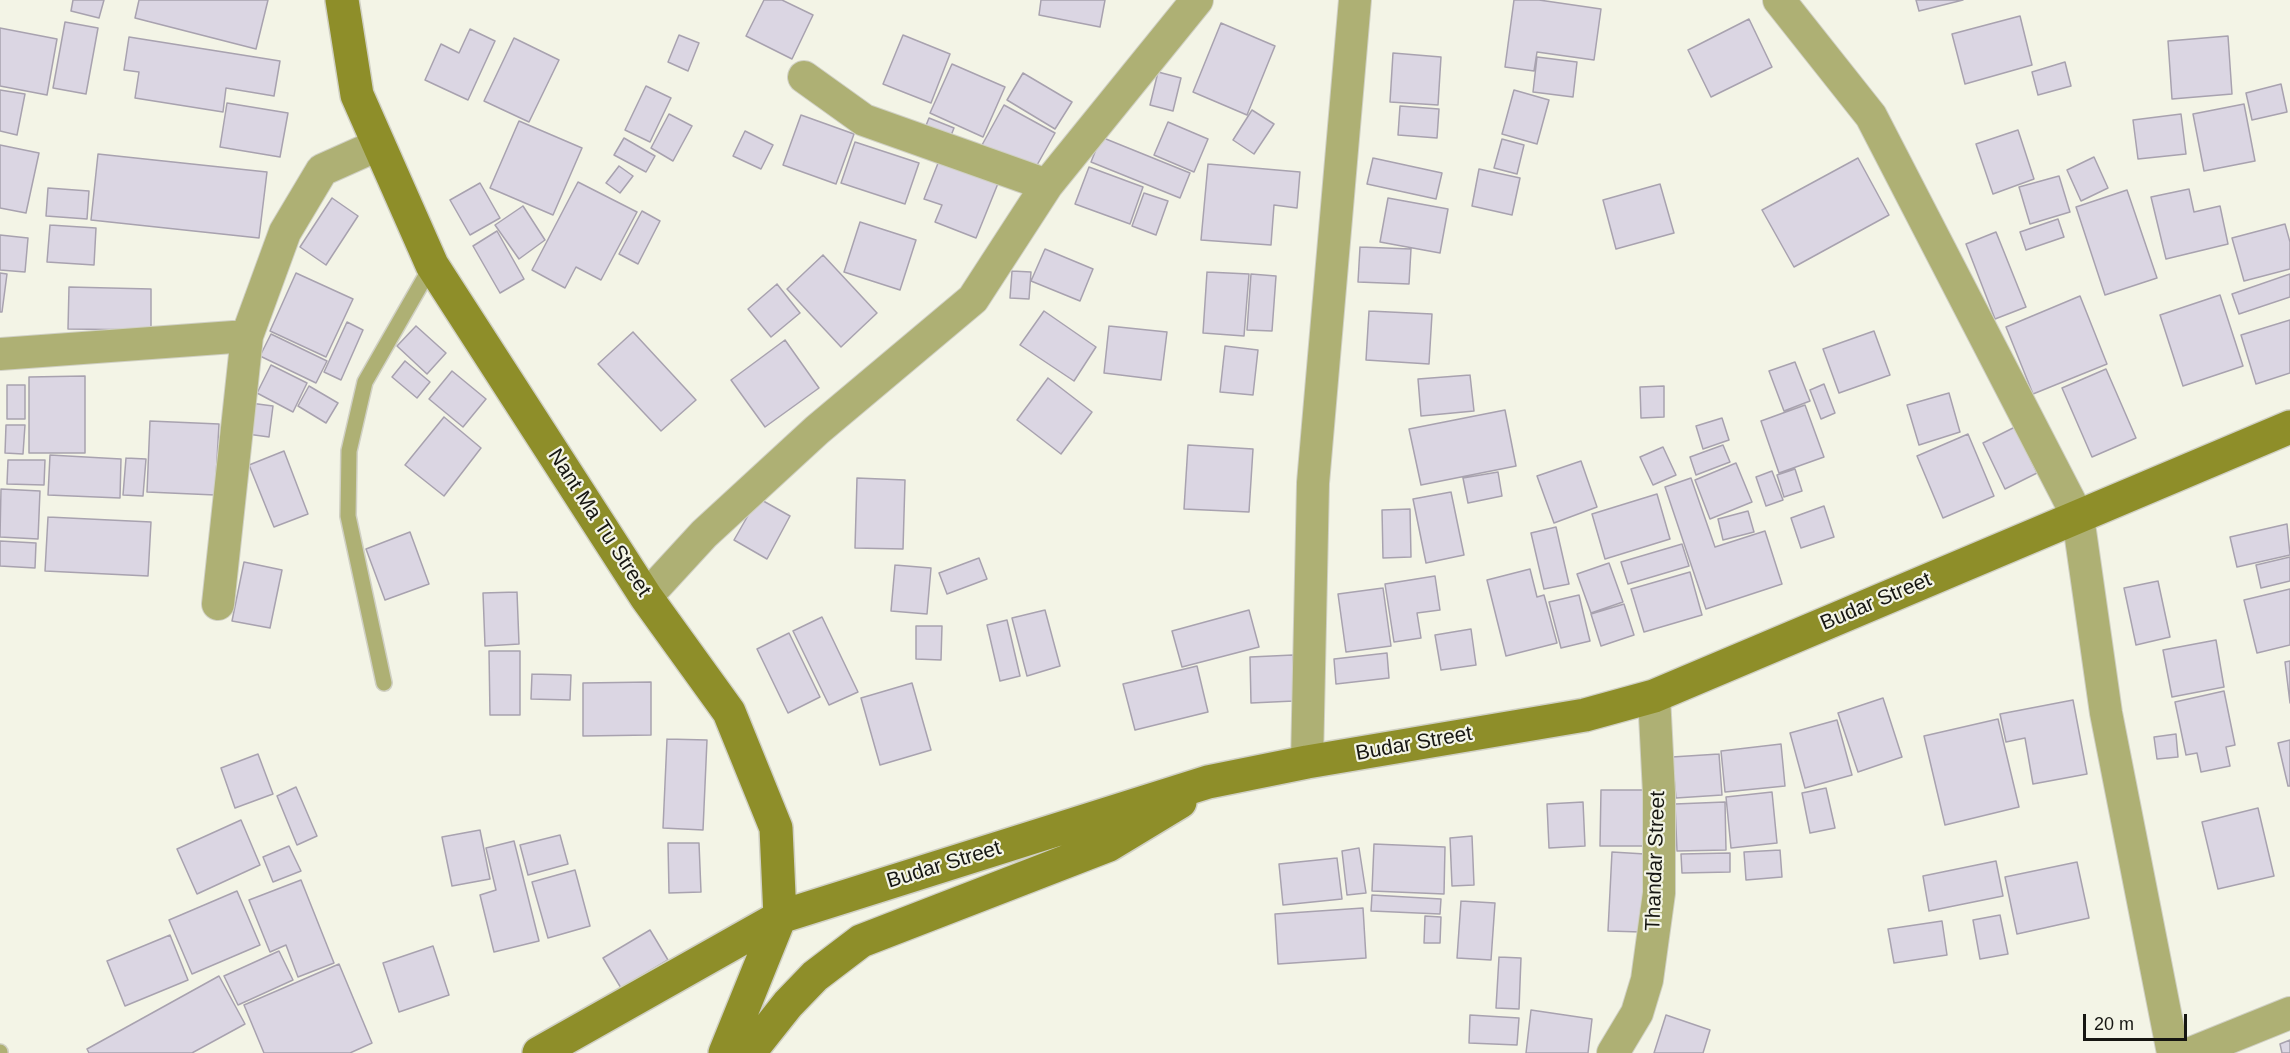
<!DOCTYPE html>
<html>
<head>
<meta charset="utf-8">
<style>
  body { margin:0 }
  #map { position:relative; width:2290px; height:1053px; overflow:hidden; background:#f3f4e6; font-family:Arial,sans-serif }
  canvas { display:block }
  .scale { position:absolute; left:2083px; top:1014px; width:104px; height:27px; box-sizing:border-box; border:3px solid #161612; border-top:0; padding-left:8px; font-size:18px; line-height:21px; white-space:nowrap; color:#161612; -webkit-text-stroke:4px #f3f4e6; paint-order:stroke }
</style>
</head>
<body>
<div id="map">
<canvas width="2290" height="1053"></canvas>
<div class="scale">20 m</div>
</div>
<script>
const c = document.querySelector('canvas').getContext('2d');
c.lineJoin = 'round';
function paint(path, color) { c.fillStyle = color; c.fill(path, 'evenodd'); }
const toPath = rows => new Path2D(rows.map(r => 'M' + r).join(''));
function stroke(path, color, width, dash) { c.strokeStyle = color; c.lineWidth = width; c.lineCap = dash ? 'butt' : 'round'; c.setLineDash(dash || []); c.stroke(path); }
function write(font, color, halo, rows, align = 'center') {
  c.font = font + ' Arial,sans-serif'; c.lineWidth = 4.5; c.setLineDash([]); c.textBaseline = 'middle'; c.strokeStyle = halo; c.fillStyle = color; for (const [text, x, y, turn = 0] of rows) {
    c.save(); c.translate(x, y); c.rotate((+turn || 0) * Math.PI / 180); c.textAlign = isNaN(turn) ? turn : align; if (halo) c.strokeText(text, 0, 0); c.fillText(text, 0, 0); c.restore();
  }
}
const building = toPath([
  [73,0,104,0,99,18,71,11,73,0],
  [139,0,268,0,256,49,135,18,139,0],
  [764,0,782,0,813,15,792,59,746,36,764,0],
  [1041,0,1105,0,1100,27,1039,15,1041,0],
  [1514,0,1539,0,1601,9,1594,60,1537,52,1534,71,1505,67,1514,0],
  [1916,0,1963,0,1919,11,1916,0],
  [2020,16,2032,65,1965,84,1952,34,2020,16],
  [1749,19,1772,67,1711,97,1688,50,1749,19],
  [65,22,98,28,86,94,53,88,65,22],
  [1221,23,1275,46,1247,115,1193,92,1221,23],
  [0,28,57,39,47,95,0,86,0,28],
  [470,29,495,41,468,100,425,80,441,44,459,53,470,29],
  [679,35,699,43,688,71,668,62,679,35],
  [903,35,950,54,931,103,883,84,903,35],
  [2228,36,2232,94,2172,99,2168,41,2228,36],
  [129,37,280,61,274,96,226,88,223,112,135,98,139,72,124,70,129,37],
  [514,38,559,60,529,122,484,101,514,38],
  [1393,53,1441,57,1438,105,1390,102,1393,53],
  [1537,57,1577,62,1573,97,1533,92,1537,57],
  [2065,62,2071,86,2038,95,2032,72,2065,62],
  [952,64,1005,87,983,137,930,113,952,64],
  [1158,72,1181,78,1173,111,1150,105,1158,72],
  [1023,73,1072,102,1055,129,1007,100,1023,73],
  [2281,84,2287,112,2252,120,2246,93,2281,84],
  [646,86,671,98,650,142,625,130,646,86],
  [0,90,25,94,17,135,0,131,0,90],
  [1514,90,1549,100,1537,144,1502,134,1514,90],
  [227,103,288,113,280,157,220,147,227,103],
  [2244,104,2255,161,2204,171,2193,114,2244,104],
  [1004,105,1055,133,1032,174,982,145,1004,105],
  [1400,106,1439,109,1437,138,1398,135,1400,106],
  [1252,110,1274,124,1254,154,1233,140,1252,110],
  [669,114,692,126,673,161,651,148,669,114],
  [2181,114,2186,154,2138,159,2133,120,2181,114],
  [801,115,854,134,836,184,783,165,801,115],
  [929,118,954,128,948,143,923,133,929,118],
  [519,121,582,148,553,215,490,188,519,121],
  [1168,122,1208,139,1194,172,1154,155,1168,122],
  [2018,130,2034,179,1993,194,1976,144,2018,130],
  [745,131,773,145,761,169,733,156,745,131],
  [1101,137,1190,173,1180,198,1091,162,1101,137],
  [624,138,655,156,646,172,614,155,624,138],
  [1502,139,1524,145,1517,174,1494,168,1502,139],
  [855,142,919,163,905,204,841,183,855,142],
  [0,145,39,153,26,213,0,208,0,145],
  [942,153,1001,176,976,238,935,222,942,205,924,199,942,153],
  [98,154,267,172,259,238,91,220,98,154],
  [2094,157,2108,188,2081,201,2067,170,2094,157],
  [1373,158,1442,173,1436,199,1367,184,1373,158],
  [1858,158,1889,215,1794,267,1762,210,1858,158],
  [1208,164,1300,172,1297,208,1274,205,1271,245,1201,240,1208,164],
  [619,166,633,176,620,193,606,183,619,166],
  [1089,167,1143,187,1130,224,1075,204,1089,167],
  [1479,169,1520,178,1512,215,1472,206,1479,169],
  [2059,176,2070,212,2030,224,2019,187,2059,176],
  [578,182,637,212,601,280,576,267,565,288,532,270,578,182],
  [480,183,500,218,470,235,450,200,480,183],
  [1660,184,1674,233,1616,249,1603,200,1660,184],
  [48,188,89,191,87,219,46,216,48,188],
  [2189,189,2194,212,2220,206,2228,244,2166,259,2151,197,2189,189],
  [2127,190,2157,278,2105,295,2076,207,2127,190],
  [1144,193,1168,201,1156,235,1132,226,1144,193],
  [332,198,358,216,326,265,300,247,332,198],
  [1388,198,1448,209,1440,253,1380,242,1388,198],
  [523,206,545,240,519,259,495,225,523,206],
  [642,211,660,221,638,264,619,254,642,211],
  [2058,219,2064,237,2026,250,2020,232,2058,219],
  [860,222,916,240,900,290,844,272,860,222],
  [2285,224,2290,242,2290,269,2244,281,2232,238,2285,224],
  [50,225,96,228,94,265,47,262,50,225],
  [497,231,524,279,500,293,473,246,497,231],
  [1996,232,2026,307,1995,319,1966,244,1996,232],
  [0,235,28,238,25,272,0,270,0,235],
  [1360,247,1411,249,1409,284,1358,282,1360,247],
  [1045,249,1093,269,1080,301,1031,281,1045,249],
  [823,255,877,313,841,347,787,289,823,255],
  [1012,271,1031,272,1029,299,1010,298,1012,271],
  [1207,272,1249,274,1244,336,1203,333,1207,272],
  [0,273,7,274,2,312,0,312,0,273],
  [296,273,353,299,326,357,270,331,296,273],
  [1251,274,1276,276,1272,331,1247,330,1251,274],
  [2290,274,2290,297,2239,314,2232,294,2290,274],
  [777,284,800,313,771,337,748,309,777,284],
  [69,287,151,289,151,330,68,329,69,287],
  [2220,295,2243,366,2183,386,2160,315,2220,295],
  [2080,296,2107,364,2033,394,2006,327,2080,296],
  [1044,311,1096,347,1074,381,1020,345,1044,311],
  [1369,311,1432,314,1429,364,1366,360,1369,311],
  [2290,320,2290,373,2256,384,2241,335,2290,320],
  [347,322,363,330,341,380,324,372,347,322],
  [416,326,446,353,427,374,397,346,416,326],
  [1109,326,1167,332,1161,380,1104,373,1109,326],
  [1874,331,1890,375,1839,393,1823,349,1874,331],
  [633,332,696,400,661,431,598,364,633,332],
  [271,334,327,361,316,383,260,356,271,334],
  [785,340,819,388,765,427,731,380,785,340],
  [1225,346,1258,350,1253,395,1220,392,1225,346],
  [405,361,430,382,417,398,392,377,405,361],
  [1795,362,1810,401,1784,411,1769,371,1795,362],
  [271,365,307,383,293,412,257,393,271,365],
  [2106,369,2136,438,2092,457,2062,388,2106,369],
  [452,371,486,399,463,427,429,399,452,371],
  [1470,375,1474,411,1421,416,1418,379,1470,375],
  [85,376,85,453,29,453,29,377,85,376],
  [1048,378,1092,412,1061,454,1017,420,1048,378],
  [1824,384,1835,413,1821,419,1810,390,1824,384],
  [7,385,25,385,25,419,7,419,7,385],
  [309,386,338,403,326,423,298,406,309,386],
  [1664,386,1664,417,1641,418,1640,387,1664,386],
  [1949,393,1960,432,1919,445,1907,405,1949,393],
  [250,403,273,406,269,437,247,434,250,403],
  [1805,405,1824,457,1779,473,1761,421,1805,405],
  [1505,410,1516,466,1421,485,1409,429,1505,410],
  [444,417,481,448,444,496,405,465,444,417],
  [1722,418,1729,440,1703,449,1696,426,1722,418],
  [150,421,219,424,215,495,147,492,150,421],
  [6,425,25,425,23,454,5,453,6,425],
  [2015,427,2037,473,2005,489,1983,443,2015,427],
  [1968,434,1994,496,1943,518,1917,456,1968,434],
  [1188,445,1253,449,1249,512,1184,509,1188,445],
  [1723,445,1730,462,1696,475,1690,457,1723,445],
  [1663,447,1676,475,1653,485,1640,457,1663,447],
  [284,451,308,514,274,527,249,465,284,451],
  [50,455,121,459,120,498,48,495,50,455],
  [126,458,146,459,143,496,123,495,126,458],
  [8,460,45,460,44,485,7,484,8,460],
  [1581,461,1597,507,1554,523,1537,476,1581,461],
  [1736,463,1752,502,1710,519,1695,480,1736,463],
  [1795,469,1802,491,1784,497,1777,475,1795,469],
  [1772,471,1783,500,1766,506,1756,477,1772,471],
  [1498,472,1502,496,1468,503,1463,478,1498,472],
  [857,478,905,480,903,549,855,548,857,478],
  [1691,478,1715,547,1765,531,1782,584,1706,609,1665,487,1691,478],
  [1,489,40,491,38,539,0,537,1,489],
  [1451,492,1464,555,1426,563,1413,499,1451,492],
  [1657,494,1670,539,1605,559,1592,514,1657,494],
  [758,498,790,516,767,559,734,540,758,498],
  [1824,506,1834,537,1801,548,1791,518,1824,506],
  [1410,509,1411,557,1383,558,1382,510,1410,509],
  [1748,511,1754,532,1723,540,1718,519,1748,511],
  [48,517,151,522,148,576,45,571,48,517],
  [2287,524,2290,555,2237,567,2230,537,2287,524],
  [1556,527,1569,584,1544,589,1531,533,1556,527],
  [410,532,429,584,385,600,366,549,410,532],
  [0,541,36,543,35,568,0,566,0,541],
  [1682,544,1689,566,1628,584,1621,562,1682,544],
  [2290,557,2290,581,2261,588,2256,565,2290,557],
  [979,558,987,579,947,594,939,573,979,558],
  [244,562,282,570,270,628,232,621,244,562],
  [1609,563,1623,602,1591,613,1577,574,1609,563],
  [895,565,931,568,927,614,891,611,895,565],
  [1530,569,1537,597,1544,595,1557,643,1506,656,1487,580,1530,569],
  [1690,572,1702,615,1644,632,1631,589,1690,572],
  [1435,576,1440,610,1417,613,1421,638,1394,642,1385,584,1435,576],
  [2158,581,2170,637,2136,645,2124,588,2158,581],
  [1383,588,1391,646,1346,652,1338,594,1383,588],
  [2290,589,2290,645,2257,653,2244,600,2290,589],
  [517,592,519,644,485,646,483,593,517,592],
  [1579,595,1590,641,1561,648,1549,602,1579,595],
  [1624,604,1634,635,1601,646,1591,614,1624,604],
  [1045,610,1060,666,1027,676,1012,618,1045,610],
  [1249,610,1259,647,1182,667,1172,631,1249,610],
  [822,617,858,692,829,705,793,631,822,617],
  [1007,620,1020,676,1000,681,987,625,1007,620],
  [916,626,942,626,941,660,916,659,916,626],
  [1471,629,1476,665,1441,670,1435,635,1471,629],
  [789,633,820,697,788,713,757,649,789,633],
  [2216,640,2224,687,2172,697,2163,650,2216,640],
  [489,651,520,651,520,715,490,715,489,651],
  [1387,653,1389,678,1336,684,1334,659,1387,653],
  [1293,655,1294,701,1251,703,1250,657,1293,655],
  [2290,661,2290,703,2285,662,2290,661],
  [1197,666,1208,712,1135,730,1123,684,1197,666],
  [532,674,571,675,570,700,531,699,532,674],
  [651,682,651,735,583,736,583,683,651,682],
  [912,683,931,750,880,765,861,698,912,683],
  [2224,691,2235,745,2226,747,2230,766,2201,772,2197,753,2186,755,2175,702,2224,691],
  [1883,698,1902,757,1858,772,1838,713,1883,698],
  [2073,700,2087,774,2033,784,2025,738,2006,742,2000,714,2073,700],
  [1998,719,2019,807,1945,825,1924,736,1998,719],
  [1837,720,1852,775,1805,788,1790,733,1837,720],
  [2176,734,2178,757,2157,759,2154,737,2176,734],
  [667,739,707,740,703,830,663,828,667,739],
  [2290,740,2290,786,2288,786,2278,743,2290,740],
  [1781,744,1785,786,1725,792,1721,751,1781,744],
  [258,754,273,794,235,808,221,768,258,754],
  [1719,754,1722,795,1676,798,1672,757,1719,754],
  [296,787,317,836,297,845,277,796,296,787],
  [1826,788,1835,828,1810,833,1802,793,1826,788],
  [1601,790,1645,790,1644,846,1600,846,1601,790],
  [1772,792,1777,843,1731,848,1726,797,1772,792],
  [1583,802,1585,846,1549,848,1547,804,1583,802],
  [1725,802,1726,850,1677,851,1675,804,1725,802],
  [2258,808,2274,876,2218,889,2202,822,2258,808],
  [241,820,260,865,197,894,177,849,241,820],
  [480,830,490,879,452,886,442,837,480,830],
  [560,835,568,864,528,875,520,845,560,835],
  [1472,836,1474,885,1452,886,1450,838,1472,836],
  [514,841,539,941,494,952,480,895,496,890,486,848,514,841],
  [668,843,699,843,701,892,669,893,668,843],
  [1374,844,1445,847,1444,894,1372,891,1374,844],
  [289,846,301,871,273,882,263,857,289,846],
  [1359,848,1366,893,1347,895,1342,851,1359,848],
  [1780,850,1782,877,1746,880,1744,852,1780,850],
  [1612,852,1645,854,1641,932,1608,931,1612,852],
  [1730,853,1730,872,1682,873,1681,854,1730,853],
  [1337,858,1342,899,1283,905,1279,864,1337,858],
  [1996,861,2003,896,1929,911,1923,876,1996,861],
  [2077,862,2089,918,2017,934,2005,877,2077,862],
  [575,870,590,926,548,938,532,882,575,870],
  [301,880,334,963,298,977,286,945,270,952,249,900,301,880],
  [237,891,260,945,192,974,169,920,237,891],
  [1372,895,1441,899,1440,914,1371,911,1372,895],
  [1461,901,1495,903,1491,960,1457,958,1461,901],
  [1363,908,1366,958,1278,964,1275,914,1363,908],
  [2000,915,2008,954,1980,959,1973,920,2000,915],
  [1425,916,1441,917,1440,943,1424,943,1425,916],
  [1942,921,1947,955,1894,963,1888,929,1942,921],
  [650,930,668,960,621,988,603,958,650,930],
  [170,935,188,980,125,1006,107,961,170,935],
  [433,946,449,995,399,1012,383,963,433,946],
  [279,951,293,980,238,1005,224,976,279,951],
  [1499,957,1521,958,1519,1009,1496,1008,1499,957],
  [339,964,372,1043,350,1053,264,1053,244,1005,339,964],
  [219,976,245,1024,192,1053,89,1053,87,1049,219,976],
  [1531,1010,1592,1019,1588,1053,1526,1053,1531,1010],
  [1470,1015,1519,1018,1517,1045,1469,1043,1470,1015],
  [1666,1015,1710,1030,1703,1053,1654,1053,1666,1015],
  [2290,1040,2290,1053,2282,1053,2280,1044,2290,1040]
]);
const service = toPath([
  [384,683,348,516,349,451,365,382,432,265],
  [0,1052,0,1053]
]);
const minor = toPath([
  [1779,0,1871,116,2078,517,2106,713,2173,1053],
  [804,77,864,120,1047,185],
  [0,354,247,336],
  [646,597,704,534,817,430,973,299,1047,185,1197,0],
  [218,604,247,336,285,232,322,170,378,145],
  [1307,762,1313,483,1355,0],
  [1613,1053,1637,1013,1647,980,1659,893,1659,793,1654,696],
  [2191,1053,2290,1013]
]);
const secondary = toPath([
  [342,0,357,95,432,265,646,597,729,712,776,828,780,917,725,1053],
  [539,1053,780,917,1208,782,1307,762,1585,715,1654,696,2290,427],
  [749,1053,788,1004,815,976,861,941,1109,845,1180,802]
]);
const streetNames = [
  ["Nant Ma Tu Street",599,523,57],
  ["Budar Street",1876,602,-23],
  ["Budar Street",1414,744,-10],
  ["Thandar Street",1656,861,-88],
  ["Budar Street",944,865,-17]
];
paint(building, '#dbd6e3');
stroke(building, '#a8a2af', 1.5);
stroke(service, '#d0d0c4', 18);
stroke(minor, '#d0d0c4', 34);
stroke(secondary, '#d0d0c4', 36);
stroke(service, '#aeb074', 15);
stroke(minor, '#aeb074', 32);
stroke(secondary, '#8e8e29', 33);
write('21px', '#161612', '#f3f4e6', streetNames);
</script>
</body>
</html>
